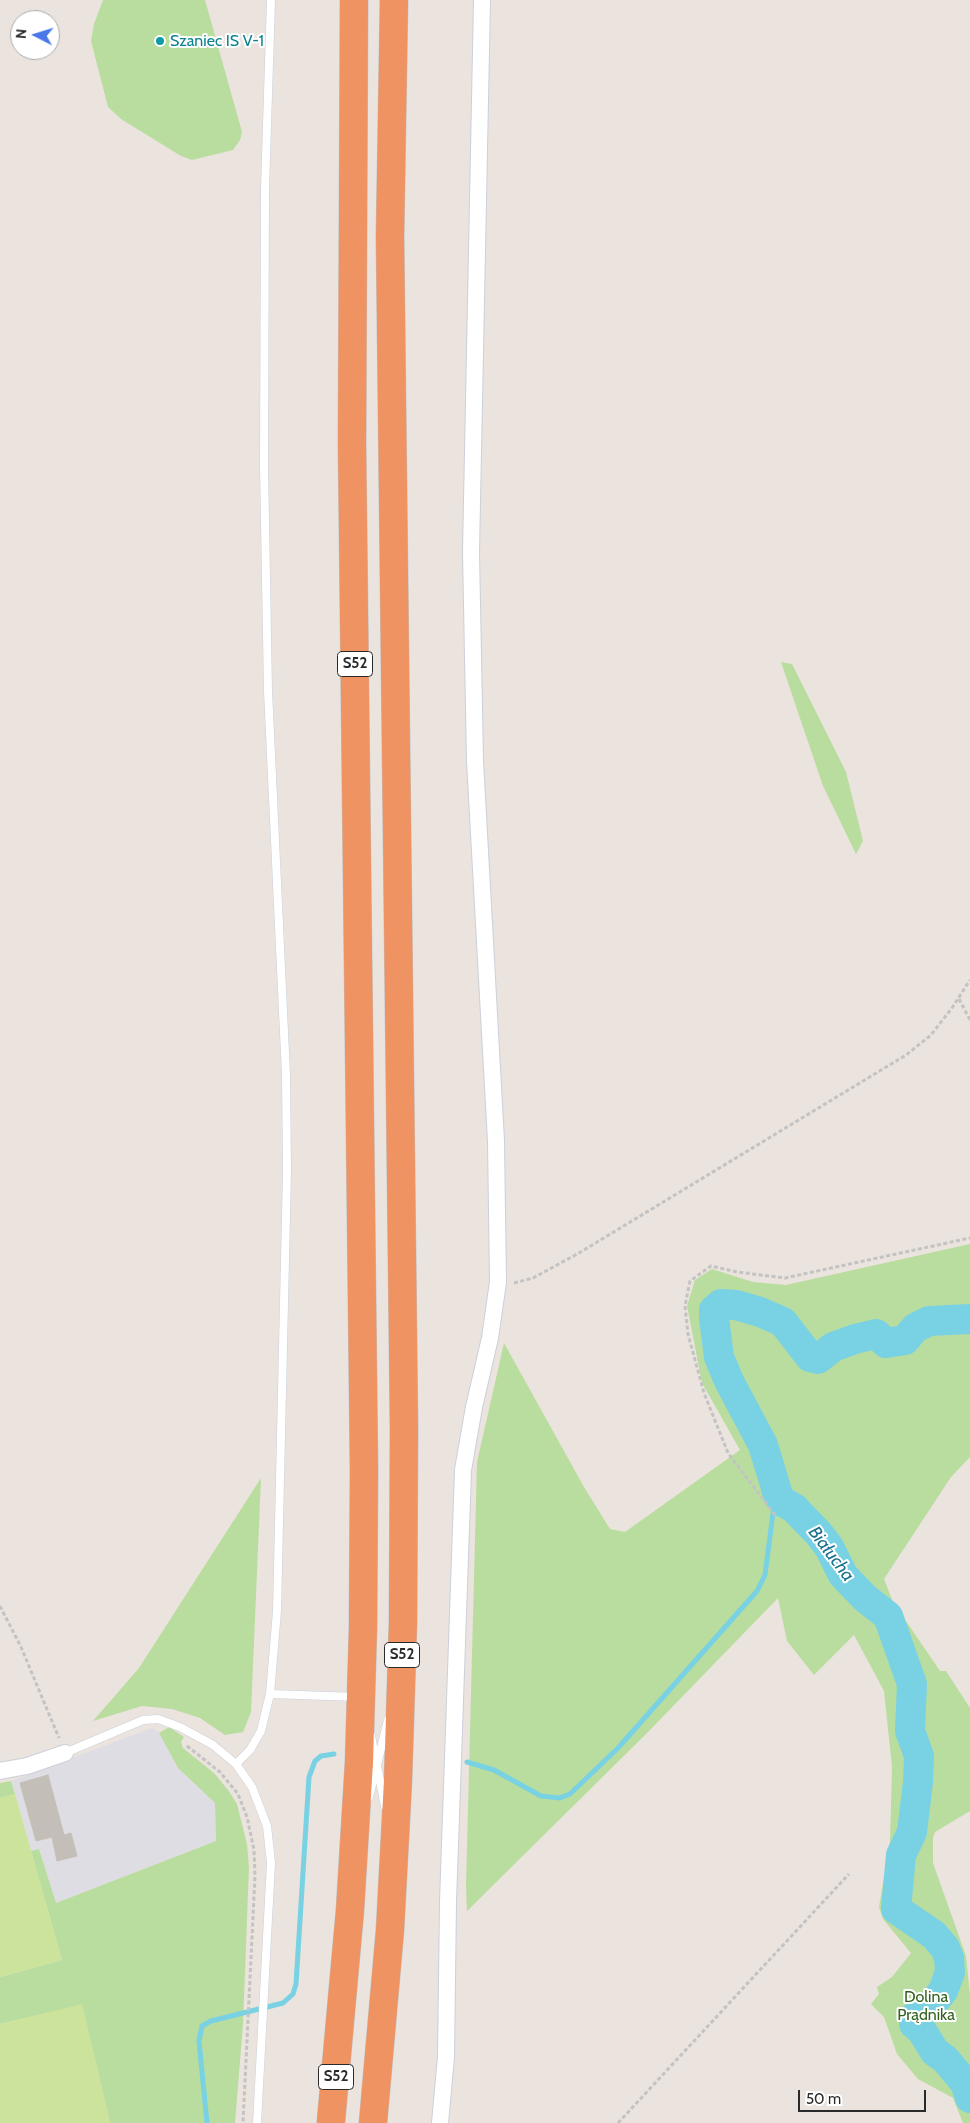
<!DOCTYPE html>
<html>
<head>
<meta charset="utf-8">
<style>
  body { margin:0 }
  #map { position:relative; width:970px; height:2123px; overflow:hidden; background:#ebe3dd; font-family:Cabin,sans-serif }
  canvas { display:block }
  .north { position:absolute; left:10px; top:10px; width:50px; height:50px; box-sizing:border-box; background:#fff; border:1px solid #aaa; border-radius:50%; rotate:275deg; font-size:14px; font-weight:700; line-height:20px; text-align:center; color:#2a2a2a }
  .north::after { content:''; display:block; margin:auto; width:18px; height:22px; background:#4a77ea; clip-path:polygon(50% 0,100% 100%,50% 72%,0 100%) }
  .scale { position:absolute; left:798px; top:2090px; width:128px; height:22px; box-sizing:border-box; border:2px solid #2a2a2a; border-top:0; padding-left:6px; font-size:15px; line-height:18px; white-space:nowrap; color:#2a2a2a; -webkit-text-stroke:4px #fff; paint-order:stroke }
</style>
</head>
<body>
<div id="map">
<canvas width="970" height="2123"></canvas>
<div class="north">N</div>
<div class="scale">50 m</div>
</div>
<script>
const c = document.querySelector('canvas').getContext('2d');
c.lineJoin = 'round';
function paint(path, color) { c.fillStyle = color; c.fill(path, 'evenodd'); }
const toPath = rows => new Path2D(rows.map(r => 'M' + r).join(''));
function stroke(path, color, width, dash) { c.strokeStyle = color; c.lineWidth = width; c.lineCap = dash ? 'butt' : 'round'; c.setLineDash(dash || []); c.stroke(path); }
function write(font, color, halo, rows, align = 'center') {
  c.font = font + ' Cabin,sans-serif'; c.lineWidth = 4; c.setLineDash([]); c.textBaseline = 'middle'; c.strokeStyle = halo; c.fillStyle = color; for (const [text, x, y, turn = 0] of rows) {
    c.save(); c.translate(x, y); c.rotate((+turn || 0) * Math.PI / 180); c.textAlign = isNaN(turn) ? turn : align; if (halo) c.strokeText(text, 0, 0); c.fillText(text, 0, 0); c.restore();
  }
}
const industrial = toPath([
  [152,1728,159,1733,178,1768,215,1803,216,1841,56,1903,39,1849,31,1851,11,1781]
]);
const green = toPath([
  [103,0,205,0,242,132,240,140,233,150,192,160,181,156,121,119,108,107,91,41,94,24],
  [781,662,792,664,846,772,863,841,856,854,823,786],
  [970,1244,970,1457,951,1477,884,1579,893,1602,940,1671,946,1671,970,1708,970,1811,935,1832,933,1838,933,1863,966,1956,970,1995,970,2123,963,2123,953,2098,918,2079,897,2054,884,2017,871,2004,879,1994,877,1987,892,1977,911,1953,883,1919,879,1907,890,1841,892,1767,884,1691,854,1635,814,1675,787,1641,778,1598,647,1733,467,1911,466,1886,477,1462,504,1343,584,1487,610,1529,625,1532,740,1450,702,1383,687,1306,695,1280,712,1269,753,1282,786,1285],
  [261,1478,251,1712,243,1732,225,1735,200,1718,172,1709,142,1706,93,1721,139,1668],
  [169,1727,184,1737,181,1742,183,1748,214,1773,228,1790,237,1804,247,1844,249,1867,243,2024,235,2123,110,2123,82,2005,0,2024,0,1977,62,1960,31,1851,39,1849,56,1903,216,1841,215,1803,178,1768,159,1733],
  [11,1781,15,1794,0,1798,0,1783]
]);
const pitch = toPath([
  [15,1794,62,1960,0,1977,0,1798],
  [82,2004,110,2123,0,2123,0,2024]
]);
const stream = toPath([
  [467,1762,494,1770,541,1796,560,1798,570,1794,618,1748,757,1591,765,1575,776,1490],
  [207,2123,199,2041,202,2026,211,2021,283,2003,293,1994,296,1984,309,1777,315,1761,321,1756,334,1754]
]);
const river = toPath([
  [970,1319,929,1321,915,1328,905,1340,886,1343,876,1334,855,1339,833,1347,818,1359,810,1357,783,1322,760,1312,736,1305,721,1304,714,1310,714,1318,719,1357,729,1381,763,1445,778,1495,783,1502,794,1508,819,1534,829,1547,843,1575,865,1598,888,1616,912,1684,910,1731,919,1756,918,1782,912,1832,901,1855,896,1909,934,1935,945,1948,949,1958,950,1972,943,1991,933,2003,914,2017,914,2024,922,2031,935,2052,945,2059,965,2083,970,2098]
]);
const building = toPath([
  [48,1775,64,1835,71,1833,77,1856,57,1861,52,1837,36,1841,20,1783,48,1775]
]);
const path = toPath([
  [959,999,970,1020],
  [514,1283,533,1278,579,1253,906,1055,931,1035,952,1008,970,980],
  [775,1515,728,1453,704,1393,688,1334,685,1306,690,1281,711,1266,737,1272,785,1278,970,1238],
  [0,1606,21,1647,59,1738],
  [187,1746,220,1772,238,1794,247,1817,254,1850,255,1876,243,2123],
  [618,2123,849,1874]
]);
const service = toPath([
  [270,1694,358,1697],
  [371,1736,385,1806],
  [65,1753,143,1720,158,1719,180,1727,213,1745,236,1764,252,1787,267,1826,271,1863,257,2123],
  [236,1764,250,1750,261,1731,270,1694,277,1611,287,1171,286,1075,268,691,264,466,265,188,271,0],
  [369,1797,388,1720]
]);
const minor = toPath([
  [0,1771,27,1766,65,1753],
  [440,2123,446,2057,448,1902,463,1470,474,1407,490,1338,498,1282,496,1141,475,761,471,552,482,0]
]);
const motorway = toPath([
  [331,2121,350,1910,359,1762,363,1628,364,1470,352,443,354,0],
  [373,2123,390,1930,398,1780,403,1623,404,1428,390,237,394,0]
]);
const markers = [
  [160,41,5,"#0f9aa8"]
];
const shields = [
  [355,664,35],
  [402,1655,35],
  [336,2077,35]
];
const shieldNames = [
  ["S52",355,664],
  ["S52",402,1655],
  ["S52",336,2077]
];
const cultureNames = [
  ["Szaniec IS V-1",170,41]
];
const parkNames = [
  ["Dolina",926,1997],
  ["Prądnika",926,2015]
];
const waterNames = [
  ["Białucha",831,1554,53]
];
paint(industrial, '#dedde4');
paint(green, '#b9dd9e');
paint(pitch, '#cbe39a');
stroke(stream, '#79d1e4', 5);
stroke(river, '#79d1e4', 30);
paint(building, '#c3bfb8');
stroke(building, '#c6bfb7', 1);
stroke(service, '#cbd0da', 9);
stroke(minor, '#cbd0da', 18);
stroke(motorway, '#c3c3c3', 29);
stroke(path, '#c3c3c3', 3, [4, 2.5]);
stroke(service, '#fff', 8);
stroke(minor, '#fff', 16);
stroke(motorway, '#f09362', 28);
for (const [x, y, r, color] of markers) { const dot = new Path2D(); dot.arc(x, y, r, 0, 2 * Math.PI); c.fillStyle = color; c.fill(dot); stroke(dot, '#fff', 2); }
for (const [x, y, w] of shields) { const box = new Path2D(); box.roundRect(x - w / 2, y - 12.5, w, 25, 4); c.fillStyle = '#fff'; c.fill(box); stroke(box, '#2a2a2a', 1); }
write('bold 15px', '#2a2a2a', null, shieldNames);
write('16px', '#0d838f', '#fff', cultureNames, 'left');
write('16px', '#336120', '#fff', parkNames);
write('italic 18px', '#19718f', '#fff', waterNames);
</script>
</body>
</html>
